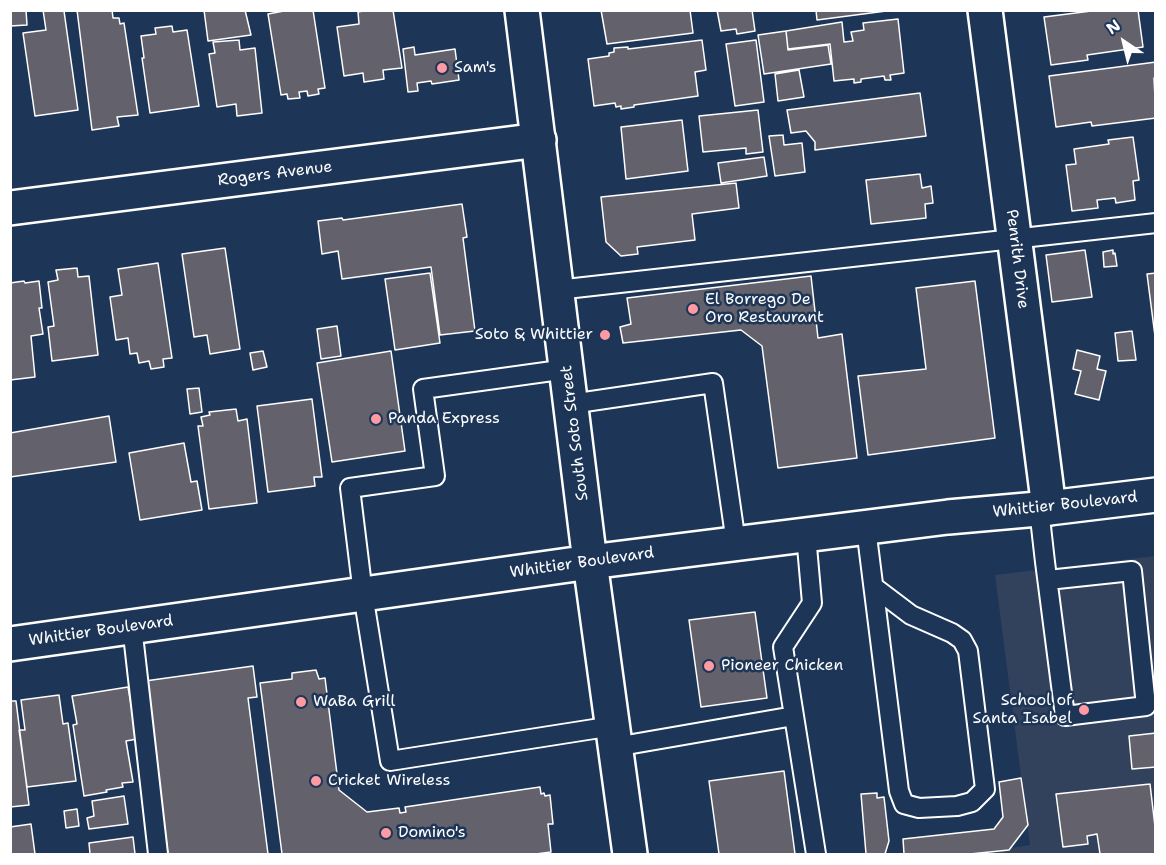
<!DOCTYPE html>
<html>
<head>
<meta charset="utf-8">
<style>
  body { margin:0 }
  #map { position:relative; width:1166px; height:865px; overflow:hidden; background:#1d3557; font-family:"Shantell Sans",sans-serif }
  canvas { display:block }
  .frame { position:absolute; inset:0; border:12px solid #fff; pointer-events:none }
  .north { position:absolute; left:1094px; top:12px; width:60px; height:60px; -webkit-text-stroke:4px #1d3557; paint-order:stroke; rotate:325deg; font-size:16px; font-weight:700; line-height:24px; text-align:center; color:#fff }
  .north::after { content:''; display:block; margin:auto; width:21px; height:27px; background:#fff; clip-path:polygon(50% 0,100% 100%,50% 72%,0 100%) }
</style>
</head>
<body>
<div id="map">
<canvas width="1166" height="865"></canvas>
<div class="frame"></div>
<div class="north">N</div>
</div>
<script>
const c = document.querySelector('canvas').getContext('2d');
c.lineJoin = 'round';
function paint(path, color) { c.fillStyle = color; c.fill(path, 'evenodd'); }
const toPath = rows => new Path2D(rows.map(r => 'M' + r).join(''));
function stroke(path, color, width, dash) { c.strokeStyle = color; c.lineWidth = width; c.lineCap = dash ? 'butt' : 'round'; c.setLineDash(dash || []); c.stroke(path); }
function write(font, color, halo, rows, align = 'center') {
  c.font = font + ' "Shantell Sans",sans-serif'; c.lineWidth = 5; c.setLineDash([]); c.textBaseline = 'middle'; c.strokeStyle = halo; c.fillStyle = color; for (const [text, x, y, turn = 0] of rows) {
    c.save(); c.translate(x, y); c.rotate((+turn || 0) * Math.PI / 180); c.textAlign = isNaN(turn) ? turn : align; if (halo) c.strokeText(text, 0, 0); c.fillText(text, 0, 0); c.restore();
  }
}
const built = toPath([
  [1155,556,1155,854,972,854,1030,845,995,575]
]);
const building = toPath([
  [10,10,26,10,27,25,10,26,10,10],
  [43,10,64,11,78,110,35,116,23,33,46,30,43,10],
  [77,10,112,10,113,18,119,18,120,24,124,23,138,115,117,117,119,126,92,130,77,10],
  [204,10,245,10,251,35,208,41,204,10],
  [289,10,313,10,325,88,318,89,319,94,308,96,307,91,299,92,300,98,288,99,287,94,281,95,268,14,289,10],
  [368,10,393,10,402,68,383,70,384,79,364,82,363,73,344,76,337,27,359,24,358,12,368,10],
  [601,10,690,10,693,33,607,44,601,10],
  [717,10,752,10,755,31,737,34,736,29,721,31,717,10],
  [816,10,894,10,817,20,816,10],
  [1099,10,1138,10,1143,47,1087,55,1088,60,1051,65,1044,17,1099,10],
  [898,19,904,73,890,75,891,80,885,80,884,76,861,79,861,82,854,83,854,79,834,81,830,44,788,49,786,31,842,22,844,42,853,41,851,32,864,30,863,23,898,19],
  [172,26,173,32,187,30,199,106,150,113,142,58,144,58,141,36,156,34,155,28,172,26],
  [786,31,788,50,828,45,831,64,764,74,758,35,786,31],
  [239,40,240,50,255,48,262,113,237,116,236,104,217,107,209,54,215,53,213,42,239,40],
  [702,40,706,70,695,72,698,96,634,105,634,107,621,109,621,106,616,107,615,103,594,106,588,59,609,56,609,53,614,52,614,48,628,47,628,49,702,40],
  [756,40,764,102,735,106,726,44,756,40],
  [414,47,415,55,455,49,459,80,432,84,431,81,417,83,418,91,408,92,403,49,414,47],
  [1156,62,1156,78,1154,78,1156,118,1092,126,1091,122,1056,127,1049,76,1156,62],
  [799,70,804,97,778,101,775,74,799,70],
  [920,93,926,136,815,150,815,142,806,131,791,133,787,110,920,93],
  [758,110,763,152,746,154,746,148,703,152,699,116,758,110],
  [682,120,688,171,626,179,621,127,682,120],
  [783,135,784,145,802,143,805,172,775,176,769,136,783,135],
  [1133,137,1139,180,1133,181,1135,200,1116,203,1115,198,1097,200,1098,208,1072,211,1066,165,1076,164,1074,149,1109,144,1108,140,1133,137],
  [764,157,767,176,721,183,718,163,764,157],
  [920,174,922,188,931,186,933,203,925,204,926,218,871,224,866,180,920,174],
  [736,183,739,208,692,214,695,240,637,247,638,254,621,256,606,242,601,197,736,183],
  [462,204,467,237,463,238,475,331,440,335,431,267,342,279,338,251,322,254,318,221,342,218,343,220,462,204],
  [225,248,240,349,210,354,207,335,194,337,182,254,225,248],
  [1085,250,1092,297,1052,302,1046,255,1085,250],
  [1113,250,1113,254,1115,253,1117,266,1104,267,1103,252,1113,250],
  [158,263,172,358,163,359,164,367,151,369,149,361,139,363,137,353,130,354,128,338,116,340,110,297,122,295,118,269,158,263],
  [77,268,78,277,89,276,98,355,52,361,48,327,54,326,48,282,58,280,56,270,77,268],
  [430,273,440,343,395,350,385,279,430,273],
  [1156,273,1156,344,1147,274,1156,273],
  [811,276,818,338,842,334,857,458,778,468,762,346,741,330,623,343,620,327,631,324,627,298,811,276],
  [24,281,25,283,39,281,42,308,39,308,43,334,31,336,35,377,10,380,10,283,24,281],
  [975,281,995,438,868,455,858,376,926,369,916,288,975,281],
  [337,326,341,356,321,359,317,329,337,326],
  [1132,331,1136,360,1118,361,1115,333,1132,331],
  [1077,350,1100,356,1097,369,1106,371,1099,400,1075,394,1081,371,1073,369,1077,350],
  [263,351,267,367,253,370,250,353,263,351],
  [391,351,405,451,332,462,317,363,391,351],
  [199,388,202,412,190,414,187,389,199,388],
  [312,399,322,477,314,477,315,486,268,492,257,406,312,399],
  [236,409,238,421,247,419,257,503,209,509,198,426,203,426,201,417,210,415,209,412,236,409],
  [109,416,116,462,10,477,10,433,109,416],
  [184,443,191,482,197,481,202,510,140,520,129,453,184,443],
  [755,612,767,698,701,707,689,620,755,612],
  [253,666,257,697,248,698,268,854,168,854,145,681,253,666],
  [316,670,319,679,325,678,339,790,367,812,399,808,400,813,406,812,405,807,540,787,541,794,544,793,545,796,550,795,553,824,548,824,551,852,536,854,282,854,260,683,292,679,292,673,316,670],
  [128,687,137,739,126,741,133,782,122,783,123,787,106,790,107,792,84,796,73,725,77,724,72,696,128,687],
  [59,695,63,724,68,723,76,781,27,787,19,730,25,730,21,700,59,695],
  [10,701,16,701,29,805,10,807,10,701],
  [1156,733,1156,767,1132,769,1129,736,1156,733],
  [784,771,795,854,719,854,709,781,784,771],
  [1021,778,1028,825,1009,850,970,854,904,854,903,839,994,829,1003,817,999,782,1021,778],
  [1150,784,1156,835,1156,854,1100,854,1097,834,1087,836,1088,844,1063,847,1056,794,1150,784],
  [877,793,877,798,884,797,889,841,885,854,866,854,861,794,877,793],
  [124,796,128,824,89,829,87,818,94,816,92,801,124,796],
  [77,809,79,826,66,828,64,811,77,809],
  [31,824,35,854,10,854,10,827,31,824],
  [133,837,135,854,90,854,89,843,133,837]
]);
const lane = toPath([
  [557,290,1156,223],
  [567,369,423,389,435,476,350,488,363,594,390,761,613,726],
  [571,404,713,383,736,543],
  [1039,509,1045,562,1065,716,1146,706,1132,571,1048,580],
  [866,528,899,791,904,804,919,808,957,806,972,802,985,789,968,651,962,640,952,633,911,615,874,587],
  [806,535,812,603,783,647,816,854],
  [132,626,158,854],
  [615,747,794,716]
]);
const street = toPath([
  [985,10,1049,508],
  [10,208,539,140]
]);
const primary = toPath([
  [522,10,590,562,630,854],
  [10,644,590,562,948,517,1049,508,1156,495]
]);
const markers = [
  [442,68,6,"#ff9aa2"],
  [693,309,6,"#ff9aa2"],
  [605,335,6,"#ff9aa2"],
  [376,419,6,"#ff9aa2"],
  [709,666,6,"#ff9aa2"],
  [301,702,6,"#ff9aa2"],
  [1084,710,6,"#ff9aa2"],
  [316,781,6,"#ff9aa2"],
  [386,833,6,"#ff9aa2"]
];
const poiNames = [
  ["Sam's",454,68],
  ["El Borrego De",705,300],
  ["Oro Restaurant",705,318],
  ["Soto & Whittier",593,335,"right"],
  ["Panda Express",388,419],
  ["Pioneer Chicken",721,666],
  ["School of",1072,701,"right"],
  ["Santa Isabel",1072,719,"right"],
  ["WaBa Grill",313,702],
  ["Cricket Wireless",328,781],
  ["Domino's",398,833]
];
const streetNames = [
  ["Rogers Avenue",275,174,-7],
  ["Penrith Drive",1017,259,83],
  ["South Soto Street",575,433,-97],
  ["Whittier Boulevard",1065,505,-6],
  ["Whittier Boulevard",582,563,-8],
  ["Whittier Boulevard",101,631,-8]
];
paint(built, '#32425d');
paint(building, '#63626c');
stroke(building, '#fff', 1.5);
stroke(lane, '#fff', 22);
stroke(street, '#fff', 38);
stroke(primary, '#fff', 38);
stroke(lane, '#1d3557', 18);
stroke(street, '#1d3557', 33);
stroke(primary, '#1d3557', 33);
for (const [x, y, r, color] of markers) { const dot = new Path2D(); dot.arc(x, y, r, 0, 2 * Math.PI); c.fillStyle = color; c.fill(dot); stroke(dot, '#1d3557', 2); }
write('16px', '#fff', '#1d3557', poiNames, 'left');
write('16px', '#fff', '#1d3557', streetNames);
</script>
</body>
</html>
